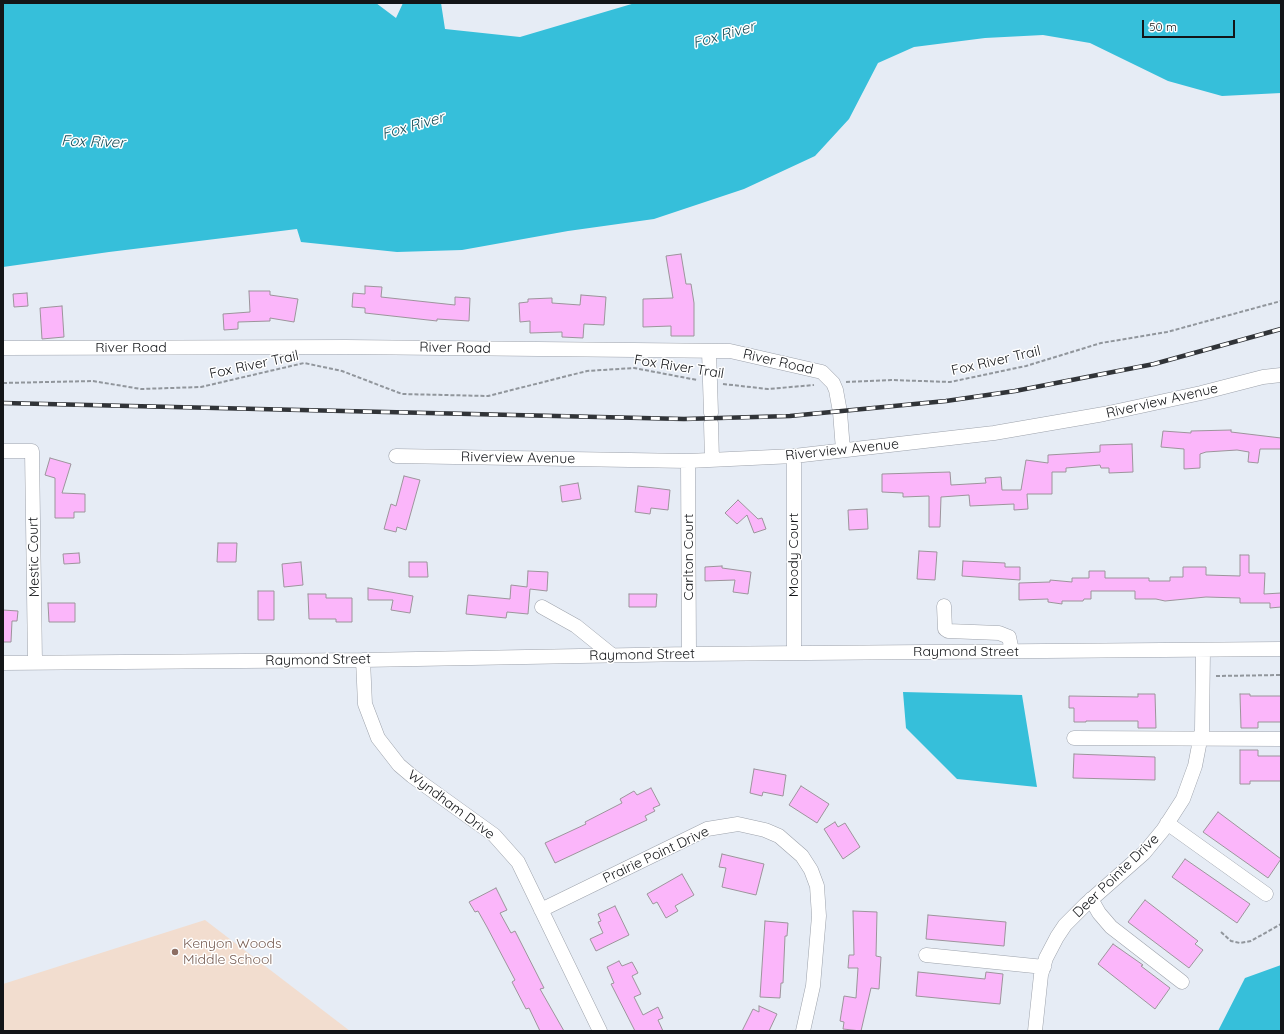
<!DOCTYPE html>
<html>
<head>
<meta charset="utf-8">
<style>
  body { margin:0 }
  #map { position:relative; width:1284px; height:1034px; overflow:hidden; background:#e6ecf5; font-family:Quicksand,sans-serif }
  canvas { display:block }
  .frame { position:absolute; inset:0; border:4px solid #131518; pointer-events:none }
  .scale { position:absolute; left:1142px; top:20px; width:93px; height:18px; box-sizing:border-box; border:2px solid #131518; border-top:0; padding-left:5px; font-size:12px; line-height:14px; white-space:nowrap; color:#131518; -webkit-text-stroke:3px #fff; paint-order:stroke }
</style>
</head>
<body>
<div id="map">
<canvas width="1284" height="1034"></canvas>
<div class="frame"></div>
<div class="scale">50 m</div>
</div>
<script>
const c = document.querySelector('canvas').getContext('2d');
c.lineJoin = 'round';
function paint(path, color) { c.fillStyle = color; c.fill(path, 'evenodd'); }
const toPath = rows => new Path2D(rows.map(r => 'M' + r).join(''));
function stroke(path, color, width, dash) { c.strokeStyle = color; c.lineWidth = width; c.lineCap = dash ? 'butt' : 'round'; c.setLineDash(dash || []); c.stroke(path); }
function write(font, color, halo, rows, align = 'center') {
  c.font = font + ' Quicksand,sans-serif'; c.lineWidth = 3; c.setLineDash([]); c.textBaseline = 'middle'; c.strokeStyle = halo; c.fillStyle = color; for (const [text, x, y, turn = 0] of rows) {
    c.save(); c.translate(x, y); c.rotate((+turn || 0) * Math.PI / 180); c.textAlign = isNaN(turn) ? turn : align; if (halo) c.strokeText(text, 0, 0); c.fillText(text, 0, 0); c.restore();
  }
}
const education = toPath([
  [205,920,350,1031,3,1031,3,984]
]);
const water = toPath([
  [3,3,376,3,396,18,403,3,441,3,445,29,520,37,635,3,1281,3,1281,93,1222,96,1168,81,1090,43,1043,35,985,38,914,47,878,63,849,119,815,156,744,189,654,219,568,231,462,250,397,252,301,242,297,229,109,252,3,267],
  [903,692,1022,695,1037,787,957,779,906,728],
  [1281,965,1281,1031,1218,1031,1245,978]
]);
const building = toPath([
  [681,254,686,284,691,284,694,303,694,336,671,336,671,326,643,327,643,299,673,298,666,256,681,254],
  [365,286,382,287,381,297,455,305,455,297,470,298,469,321,437,319,437,321,365,313,365,308,352,307,353,293,365,294,365,286],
  [249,291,270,291,270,295,298,299,294,322,270,318,270,321,238,322,238,329,224,330,223,314,250,312,249,291],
  [27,293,28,306,14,307,13,294,27,293],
  [581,295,606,297,604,325,584,324,583,338,562,337,562,332,530,333,530,321,520,322,519,303,528,302,528,299,552,298,552,303,580,305,581,295],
  [62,306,64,337,42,339,40,308,62,306],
  [1231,430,1231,432,1281,438,1281,449,1260,449,1258,463,1248,462,1249,452,1237,450,1206,452,1200,454,1200,468,1184,469,1184,449,1161,447,1163,431,1191,433,1191,431,1231,430],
  [1132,444,1133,472,1109,473,1109,468,1101,468,1100,465,1066,468,1066,472,1052,472,1052,494,1027,494,1028,509,1014,510,1014,504,970,506,969,495,941,497,940,527,929,527,929,496,903,497,903,493,882,492,882,474,950,472,951,485,986,483,985,478,1001,477,1002,490,1021,490,1026,460,1048,463,1048,455,1100,452,1100,445,1132,444],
  [50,458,71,464,62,493,85,494,85,512,74,512,74,518,55,518,55,478,45,475,50,458],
  [404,476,420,480,406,530,397,527,396,532,384,529,391,504,396,506,404,476],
  [578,483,581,499,562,502,560,486,578,483],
  [638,486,670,490,668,510,651,508,650,514,635,512,638,486],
  [738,500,758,519,762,518,766,529,754,533,747,515,737,524,725,513,738,500],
  [867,509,868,529,849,530,848,510,867,509],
  [218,543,237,543,236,562,217,562,218,543],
  [919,551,937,552,935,580,917,579,919,551],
  [79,553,80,563,64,564,63,554,79,553],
  [1240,555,1249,555,1249,573,1265,573,1264,594,1281,593,1281,607,1270,608,1270,603,1240,603,1240,598,1206,597,1165,601,1156,599,1135,599,1135,591,1091,591,1091,599,1084,599,1083,601,1062,601,1062,604,1048,602,1048,599,1019,600,1019,583,1050,582,1050,580,1072,582,1072,578,1089,578,1089,571,1105,571,1105,578,1149,578,1149,581,1170,581,1170,577,1183,577,1183,567,1206,567,1206,575,1240,576,1240,555],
  [963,561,1005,563,1005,567,1020,567,1020,580,962,576,963,561],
  [301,562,303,585,284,587,282,564,301,562],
  [409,562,427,562,428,577,409,577,409,562],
  [722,566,722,568,751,572,748,594,733,592,735,580,705,581,705,567,722,566],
  [528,571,548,572,547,591,530,589,528,614,507,612,506,618,466,614,468,595,510,599,511,585,527,587,528,571],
  [368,588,413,596,410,613,391,610,393,600,368,600,368,588],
  [258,591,274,591,274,620,258,620,258,591],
  [308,594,326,594,326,598,352,598,352,622,336,622,336,619,309,619,308,594],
  [629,594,657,594,656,607,629,607,629,594],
  [48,603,75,603,75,622,49,622,48,603],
  [3,610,18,611,17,621,12,621,11,642,3,642,3,610],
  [1138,694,1155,694,1156,728,1138,728,1138,721,1086,721,1086,722,1074,722,1074,708,1069,708,1069,696,1138,697,1138,694],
  [1240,694,1250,694,1250,696,1281,696,1281,722,1258,722,1258,728,1241,728,1240,694],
  [1240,750,1258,750,1258,756,1281,756,1281,781,1250,781,1250,784,1240,784,1240,750],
  [1074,754,1155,757,1155,780,1073,778,1074,754],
  [754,769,786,775,783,796,763,792,762,796,750,793,754,769],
  [801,786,829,804,817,823,789,805,801,786],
  [651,788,660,805,653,808,655,811,645,816,647,820,555,863,545,843,586,824,585,822,622,803,620,799,634,791,637,795,651,788],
  [1218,812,1281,859,1268,878,1203,832,1218,812],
  [835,822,838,827,845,823,860,847,843,859,824,829,835,822],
  [722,854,764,864,756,895,722,887,726,868,719,867,722,854],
  [1185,859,1250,904,1237,923,1172,877,1185,859],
  [682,874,694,895,675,906,678,911,666,918,657,902,653,904,647,894,682,874],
  [496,888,507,910,500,913,511,933,515,931,544,988,540,989,564,1031,540,1031,529,1008,526,1009,512,982,515,980,487,927,478,911,475,912,469,902,496,888],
  [1145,900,1198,941,1195,944,1203,950,1189,968,1128,922,1145,900],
  [615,906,629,935,596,951,590,939,603,933,598,922,601,921,598,914,615,906],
  [853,911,877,912,876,956,881,957,879,989,871,988,861,1031,843,1029,844,1022,840,1021,844,996,856,998,858,968,848,968,849,955,854,955,853,911],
  [928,915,1006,922,1004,946,926,939,928,915],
  [765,921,788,923,787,936,785,936,783,983,781,983,780,998,760,997,765,921],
  [1113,944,1143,965,1141,966,1170,988,1155,1009,1098,964,1113,944],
  [619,961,622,966,632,962,638,973,632,976,641,994,634,997,643,1015,658,1007,663,1018,658,1020,663,1031,635,1031,611,984,614,983,607,967,619,961],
  [918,972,985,979,986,972,1003,974,1000,1004,916,996,918,972],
  [759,1006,777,1014,769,1031,742,1031,753,1009,759,1012,759,1006]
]);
const path = toPath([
  [846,382,891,380,950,382,1026,366,1101,343,1167,332,1281,301],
  [3,383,93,381,141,389,201,387,304,363,342,371,402,394,488,396,587,371,634,368,697,380],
  [723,384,768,389,814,385],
  [1216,676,1281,675],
  [1221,932,1231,941,1240,943,1251,941,1281,924]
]);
const minor = toPath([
  [3,348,346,347,730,351,822,372,833,383,836,390,840,412,843,450],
  [709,351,711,413],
  [711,423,712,460],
  [3,451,32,451,35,662],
  [396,456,688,461,794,456,994,433,1104,414,1201,393,1263,377,1281,375],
  [688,461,689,654],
  [944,606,945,629,948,631,999,633,1009,637,1012,651],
  [542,607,576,626,612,655],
  [794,653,794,456],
  [363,660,365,704,378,738,399,765,412,776,494,835,518,862,600,1031],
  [3,663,363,660,689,654,1281,649],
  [1074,738,1281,739],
  [1167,823,1266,894],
  [1091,899,1099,913,1111,927,1182,982],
  [541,910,707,829,738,824,765,830,779,836,802,856,811,870,817,886,819,916,813,986,803,1031],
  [926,955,1044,967],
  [1035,1031,1041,975,1046,958,1057,937,1065,925,1085,905,1144,853,1163,830,1183,799,1195,766,1202,730,1203,650]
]);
const rail = toPath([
  [3,403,684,419,790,416,946,401,1015,391,1154,364,1281,329]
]);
const markers = [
  [175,952,4,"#8d6e63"]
];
const streetNames = [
  ["River Road",131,348],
  ["River Road",455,348,1],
  ["Fox River Trail",996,361,-13],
  ["River Road",778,362,13],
  ["Fox River Trail",254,365,-12],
  ["Fox River Trail",679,367,9],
  ["Riverview Avenue",1162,401,-13],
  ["Riverview Avenue",842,450,-6],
  ["Riverview Avenue",518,458,1],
  ["Moody Court",794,555,-90],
  ["Mestic Court",34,557,-91],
  ["Carlton Court",689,557,-90],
  ["Raymond Street",966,652],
  ["Raymond Street",642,655,-1],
  ["Raymond Street",318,660,-1],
  ["Wyndham Drive",451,805,37],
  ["Prairie Point Drive",656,855,-25],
  ["Deer Pointe Drive",1116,876,-44]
];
const educationNames = [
  ["Kenyon Woods",183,944],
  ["Middle School",183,960]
];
const waterNames = [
  ["Fox River",724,35,-16],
  ["Fox River",413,126,-16],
  ["Fox River",93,142,2]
];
paint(education, '#f2ddcf');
paint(water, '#36bfda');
paint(building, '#fbb6fa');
stroke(building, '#9c949b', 1);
stroke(minor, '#9da2ab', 15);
stroke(path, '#91969c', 2, [4, 2]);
stroke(minor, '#fff', 14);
stroke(rail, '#313438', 4.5);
stroke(rail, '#fff', 3, [9]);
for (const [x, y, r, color] of markers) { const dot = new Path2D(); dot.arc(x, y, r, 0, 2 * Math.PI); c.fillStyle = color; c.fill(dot); stroke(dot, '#fff', 1.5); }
write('14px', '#131518', '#fff', streetNames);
write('14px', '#785e54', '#fff', educationNames, 'left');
write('italic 15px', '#154d58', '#fff', waterNames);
</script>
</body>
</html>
